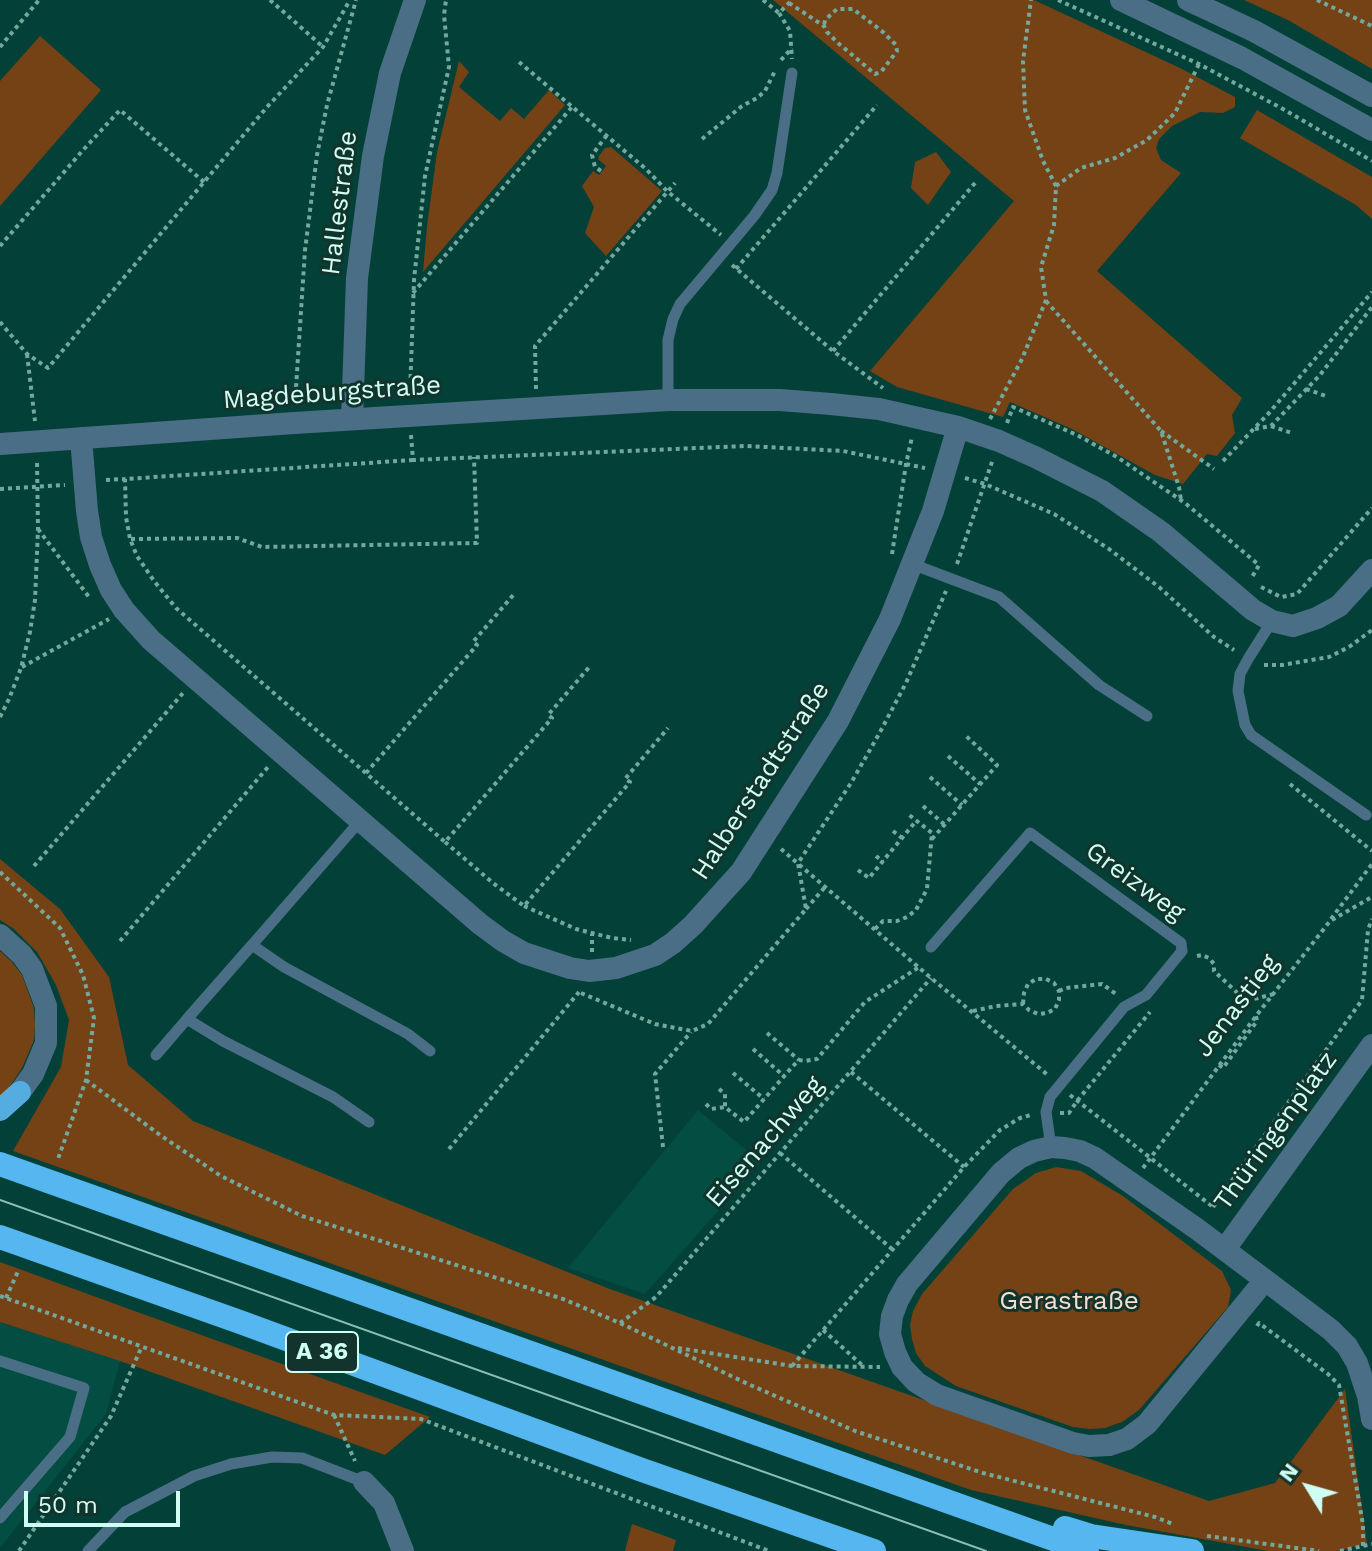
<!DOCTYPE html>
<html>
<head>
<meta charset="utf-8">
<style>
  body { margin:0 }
  #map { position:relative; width:1372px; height:1551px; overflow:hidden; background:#034138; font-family:"Work Sans",sans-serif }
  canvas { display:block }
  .north { position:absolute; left:1268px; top:1447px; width:80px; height:80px; -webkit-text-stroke:6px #13342d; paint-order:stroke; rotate:307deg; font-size:22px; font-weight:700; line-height:32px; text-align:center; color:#cffff3 }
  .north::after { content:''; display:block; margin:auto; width:28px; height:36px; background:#cffff3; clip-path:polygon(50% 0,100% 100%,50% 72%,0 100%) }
  .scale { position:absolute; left:24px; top:1491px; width:156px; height:36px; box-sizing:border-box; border:4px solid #cffff3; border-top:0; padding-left:10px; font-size:24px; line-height:28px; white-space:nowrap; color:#cffff3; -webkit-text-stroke:6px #13342d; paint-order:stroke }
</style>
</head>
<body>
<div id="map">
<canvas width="1372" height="1551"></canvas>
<div class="north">N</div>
<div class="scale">50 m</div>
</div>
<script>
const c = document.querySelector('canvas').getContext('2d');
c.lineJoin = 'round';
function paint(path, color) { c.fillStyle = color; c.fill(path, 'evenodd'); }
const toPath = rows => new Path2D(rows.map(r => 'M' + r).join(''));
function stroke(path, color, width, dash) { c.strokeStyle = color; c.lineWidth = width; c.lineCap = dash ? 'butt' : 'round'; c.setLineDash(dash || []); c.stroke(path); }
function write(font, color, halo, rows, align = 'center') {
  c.font = font + ' "Work Sans",sans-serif'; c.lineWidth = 6; c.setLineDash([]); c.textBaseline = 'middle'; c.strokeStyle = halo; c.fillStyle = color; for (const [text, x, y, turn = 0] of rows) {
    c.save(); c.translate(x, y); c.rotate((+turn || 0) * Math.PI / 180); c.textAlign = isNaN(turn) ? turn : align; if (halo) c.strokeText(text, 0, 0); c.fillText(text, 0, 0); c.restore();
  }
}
const built = toPath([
  [698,1110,761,1162,645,1294,568,1268],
  [0,1322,120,1361,106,1414,0,1548]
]);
const green = toPath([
  [773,0,1034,0,1180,68,1235,97,1235,107,1223,113,1200,112,1172,126,1159,139,1156,148,1161,160,1181,173,1097,271,1242,398,1232,415,1235,433,1217,456,1207,454,1183,484,1155,475,1072,429,1010,402,1003,417,897,387,870,371,1014,201],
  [1244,0,1372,0,1372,69,1288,20],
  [40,36,101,90,0,206,0,81],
  [459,61,469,72,459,87,500,121,511,108,524,119,549,90,565,105,423,272,427,226,437,152],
  [1257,110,1372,177,1372,219,1356,205,1240,138],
  [611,147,662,191,606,256,585,233,594,207,582,186,593,171,599,175,606,166,598,159,599,156,605,148],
  [936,152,951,172,928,205,911,188,915,162],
  [0,859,60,909,109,977,128,1065,193,1121,607,1288,1209,1501,1275,1483,1345,1389,1367,1543,1338,1551,1268,1551,1126,1525,971,1490,13,1151,61,1067,69,1020,56,985,37,952,14,929,0,920],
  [0,951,12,962,22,975,34,1008,35,1026,34,1040,22,1068,10,1086,0,1096],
  [1056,1167,1081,1171,1123,1196,1222,1271,1231,1290,1228,1307,1139,1410,1122,1422,1105,1428,1090,1429,1073,1427,956,1386,925,1366,916,1353,912,1339,910,1325,913,1311,922,1294,1013,1189,1036,1173],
  [0,1262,140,1313,430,1417,385,1455,120,1361,0,1322],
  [632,1524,676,1540,673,1551,625,1551]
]);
const path = toPath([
  [270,0,322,46],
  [763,0,779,13,792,0],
  [1058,0,1199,64,1283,109,1372,161],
  [1317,0,1372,26],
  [789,3,824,26,827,32,838,43,875,74,881,72,897,51,896,45,883,32,853,9,837,9,825,20,824,26],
  [779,13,790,31,792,59],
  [0,47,39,0],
  [781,60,792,48],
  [519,62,646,169,667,191,721,235],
  [702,139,742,106,757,98,765,91,775,71],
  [601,171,595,167,592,155,607,135],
  [1056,186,1081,168,1115,158,1147,140,1175,113,1199,64],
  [0,246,84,149,120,110,204,182],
  [732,265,833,351,883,388],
  [736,269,877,105],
  [413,293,572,107],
  [1046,301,1161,431,1179,487,1181,500],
  [0,322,27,354,48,368,267,107,323,47,350,0],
  [833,351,975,183],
  [27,354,35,421],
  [536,389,535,346,675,183],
  [1306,389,1326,396],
  [410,394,414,280,425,176,449,67,444,15,446,0],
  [295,403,305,250,317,155,327,105,356,0],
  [990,419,1022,359,1046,300,1041,267,1054,225,1056,186,1043,161,1025,110,1023,61,1031,0],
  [1007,423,1013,407,1077,435,1117,457,1185,503,1259,565,1251,579],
  [1271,426,1292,433],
  [1255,429,1271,426,1320,375,1372,307],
  [1161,431,1214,469],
  [411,435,413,460,746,446,843,451,925,468],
  [413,460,125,479,126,517,130,539,137,556,154,581,176,608,445,842,552,718,548,715,591,665],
  [1223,461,1269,413,1372,292],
  [965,478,985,484,1054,514,1109,549,1159,587,1214,637,1234,650],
  [106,480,125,479],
  [0,489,65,485],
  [38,529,89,597],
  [131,539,237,538,262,547,477,543,474,457],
  [892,554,906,464,912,437],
  [957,564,993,459],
  [1261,587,1281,597,1297,594,1372,508],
  [1264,665,1282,665,1329,657,1349,647,1372,630],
  [22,667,109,619],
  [0,717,9,699,21,668,30,632,35,600,38,529,37,461],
  [948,756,980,784],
  [366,773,477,645,473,642,515,593],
  [930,777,962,805],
  [1290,784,1372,851],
  [923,806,945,825],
  [893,831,902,838],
  [932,839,997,765,966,736],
  [445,842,493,883,524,906,630,782,625,779,668,728],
  [781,849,931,978,1049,1076],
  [876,856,883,862],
  [34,866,183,693],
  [858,870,869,878,916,821],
  [0,872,60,928,83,975,94,1018,86,1080,58,1159],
  [524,906,576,929,612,938,631,940],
  [806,909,825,887],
  [1331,919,1372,864],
  [875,929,883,921,897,921,907,917,916,910,927,889,932,833,908,814],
  [120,941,268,767],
  [592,952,592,934],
  [1197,956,1202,955,1209,958,1214,964,1214,971,1246,1001,1274,994],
  [1059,991,1066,988,1102,984,1116,994],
  [581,993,655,1024,692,1031,708,1024,806,909,798,863,851,783,879,734,906,683,946,591],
  [973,1011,996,1006,1023,1004,1029,1010,1038,1014,1047,1013,1055,1009,1059,1000,1059,991,1054,983,1046,979,1036,979,1028,984,1024,993,1023,1004],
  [767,1033,799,1060],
  [753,1049,784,1076],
  [1219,1065,1223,1068,1257,1021,1256,1016],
  [851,1072,964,1167],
  [733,1073,764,1099],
  [86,1080,160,1135,221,1176,302,1216,563,1299,620,1323,748,1384,855,1431,983,1473,1155,1517,1173,1524],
  [719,1089,725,1094,725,1107],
  [1070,1095,1213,1207],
  [706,1104,711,1109,725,1107,744,1122,793,1066,799,1060,805,1061,817,1059,865,1002,919,967],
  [1060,1113,1069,1113,1077,1101,1150,1012],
  [663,1147,655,1074,691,1032],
  [449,1149,579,992],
  [780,1153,892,1249],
  [1143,1168,1256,1016,1330,921,1372,897],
  [1213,1207,1362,1000,1368,930,1372,919],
  [0,1296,334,1415,421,1419,769,1551],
  [6,1298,19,1269],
  [620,1323,656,1297,931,978],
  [1257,1326,1259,1323,1328,1374,1339,1385,1363,1525,1363,1547],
  [823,1330,863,1366],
  [678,1348,792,1366,880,1367],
  [792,1366,964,1167,1000,1130,1020,1118,1031,1115],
  [334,1415,355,1461],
  [1207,1536,1319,1551],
  [19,1551,111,1416,142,1346],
  [1340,1551,1372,1544]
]);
const service = toPath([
  [668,400,668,340,673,319,680,304,754,216,772,190,777,173,792,73],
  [912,564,999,597,1099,685,1147,716],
  [1272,621,1248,659,1240,674,1238,691,1245,725,1251,735,1366,815],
  [360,821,252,945,284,967,408,1034,430,1051],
  [252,945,187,1019,223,1041,333,1097,369,1122],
  [931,947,1030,833,1181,943,1182,951,1146,995,1124,1007,1050,1097,1046,1112,1051,1147],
  [156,1055,187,1019],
  [0,1361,84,1388,70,1437,0,1518],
  [88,1551,125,1512,194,1476,231,1464,272,1457,302,1458,364,1482]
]);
const minor = toPath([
  [352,419,357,278,373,156,390,73,415,0],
  [81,438,87,511,91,537,100,565,111,590,124,610,151,640,480,924,503,941,524,953,570,968,589,971,616,968,655,955,673,943,693,925,741,872,838,721,890,619,933,511,958,427],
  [0,444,294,423,668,400,780,400,831,404,879,409,958,427,999,441,1035,457,1102,491,1161,532,1253,610,1272,621,1293,626,1317,618,1339,606,1372,570],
  [1051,1147,1065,1148,1080,1151,1095,1158,1197,1229,1265,1280,1147,1424,1127,1439,1109,1445,1089,1446,1073,1443,937,1395,916,1382,902,1367,895,1352,890,1334,892,1316,898,1300,907,1284,1001,1173,1019,1158,1034,1151,1051,1147],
  [1225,1249,1372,1045],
  [1265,1280,1331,1330,1347,1346,1357,1363,1368,1396,1372,1419],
  [364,1482,384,1503,403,1551]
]);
const tertiary = toPath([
  [1121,0,1242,58,1372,130],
  [1188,0,1254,31,1372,96],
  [0,935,22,955,32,969,46,1006,46,1043,33,1074,20,1092]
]);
const trunk = toPath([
  [0,1110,20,1092]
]);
const motorway = toPath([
  [0,1164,1087,1551],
  [0,1237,240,1322,642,1470,874,1551],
  [1065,1528,1091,1536,1192,1551]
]);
const tram = toPath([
  [0,1200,986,1551]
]);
const shields = [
  [322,1352,72]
];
const shieldNames = [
  ["A 36",322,1352]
];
const streetNames = [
  ["Hallestraße",340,203,-83],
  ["Magdeburgstraße",332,393,-4],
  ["Halberstadtstraße",761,781,-57],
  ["Greizweg",1135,882,36],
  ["Jenastieg",1237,1006,-53],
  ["Thüringenplatz",1276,1131,-54],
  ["Eisenachweg",765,1142,-49]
];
const parkNames = [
  ["Gerastraße",1069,1301]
];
paint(built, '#044d42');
paint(green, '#744215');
stroke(path, '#72a89d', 4, [4, 4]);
stroke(service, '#4a6e86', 11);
stroke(minor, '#4a6e86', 22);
stroke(tertiary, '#4a6e86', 22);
stroke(trunk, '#54ace1', 22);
stroke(motorway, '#55b6f0', 24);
stroke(tram, '#89beb3', 2);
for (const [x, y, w] of shields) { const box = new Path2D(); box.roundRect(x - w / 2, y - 20, w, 40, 6); c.fillStyle = '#13342d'; c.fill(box); stroke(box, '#cffff3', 2); }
write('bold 24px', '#cffff3', null, shieldNames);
write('26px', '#cffff3', '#13342d', streetNames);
write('26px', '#f4dfd0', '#13342d', parkNames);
</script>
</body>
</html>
